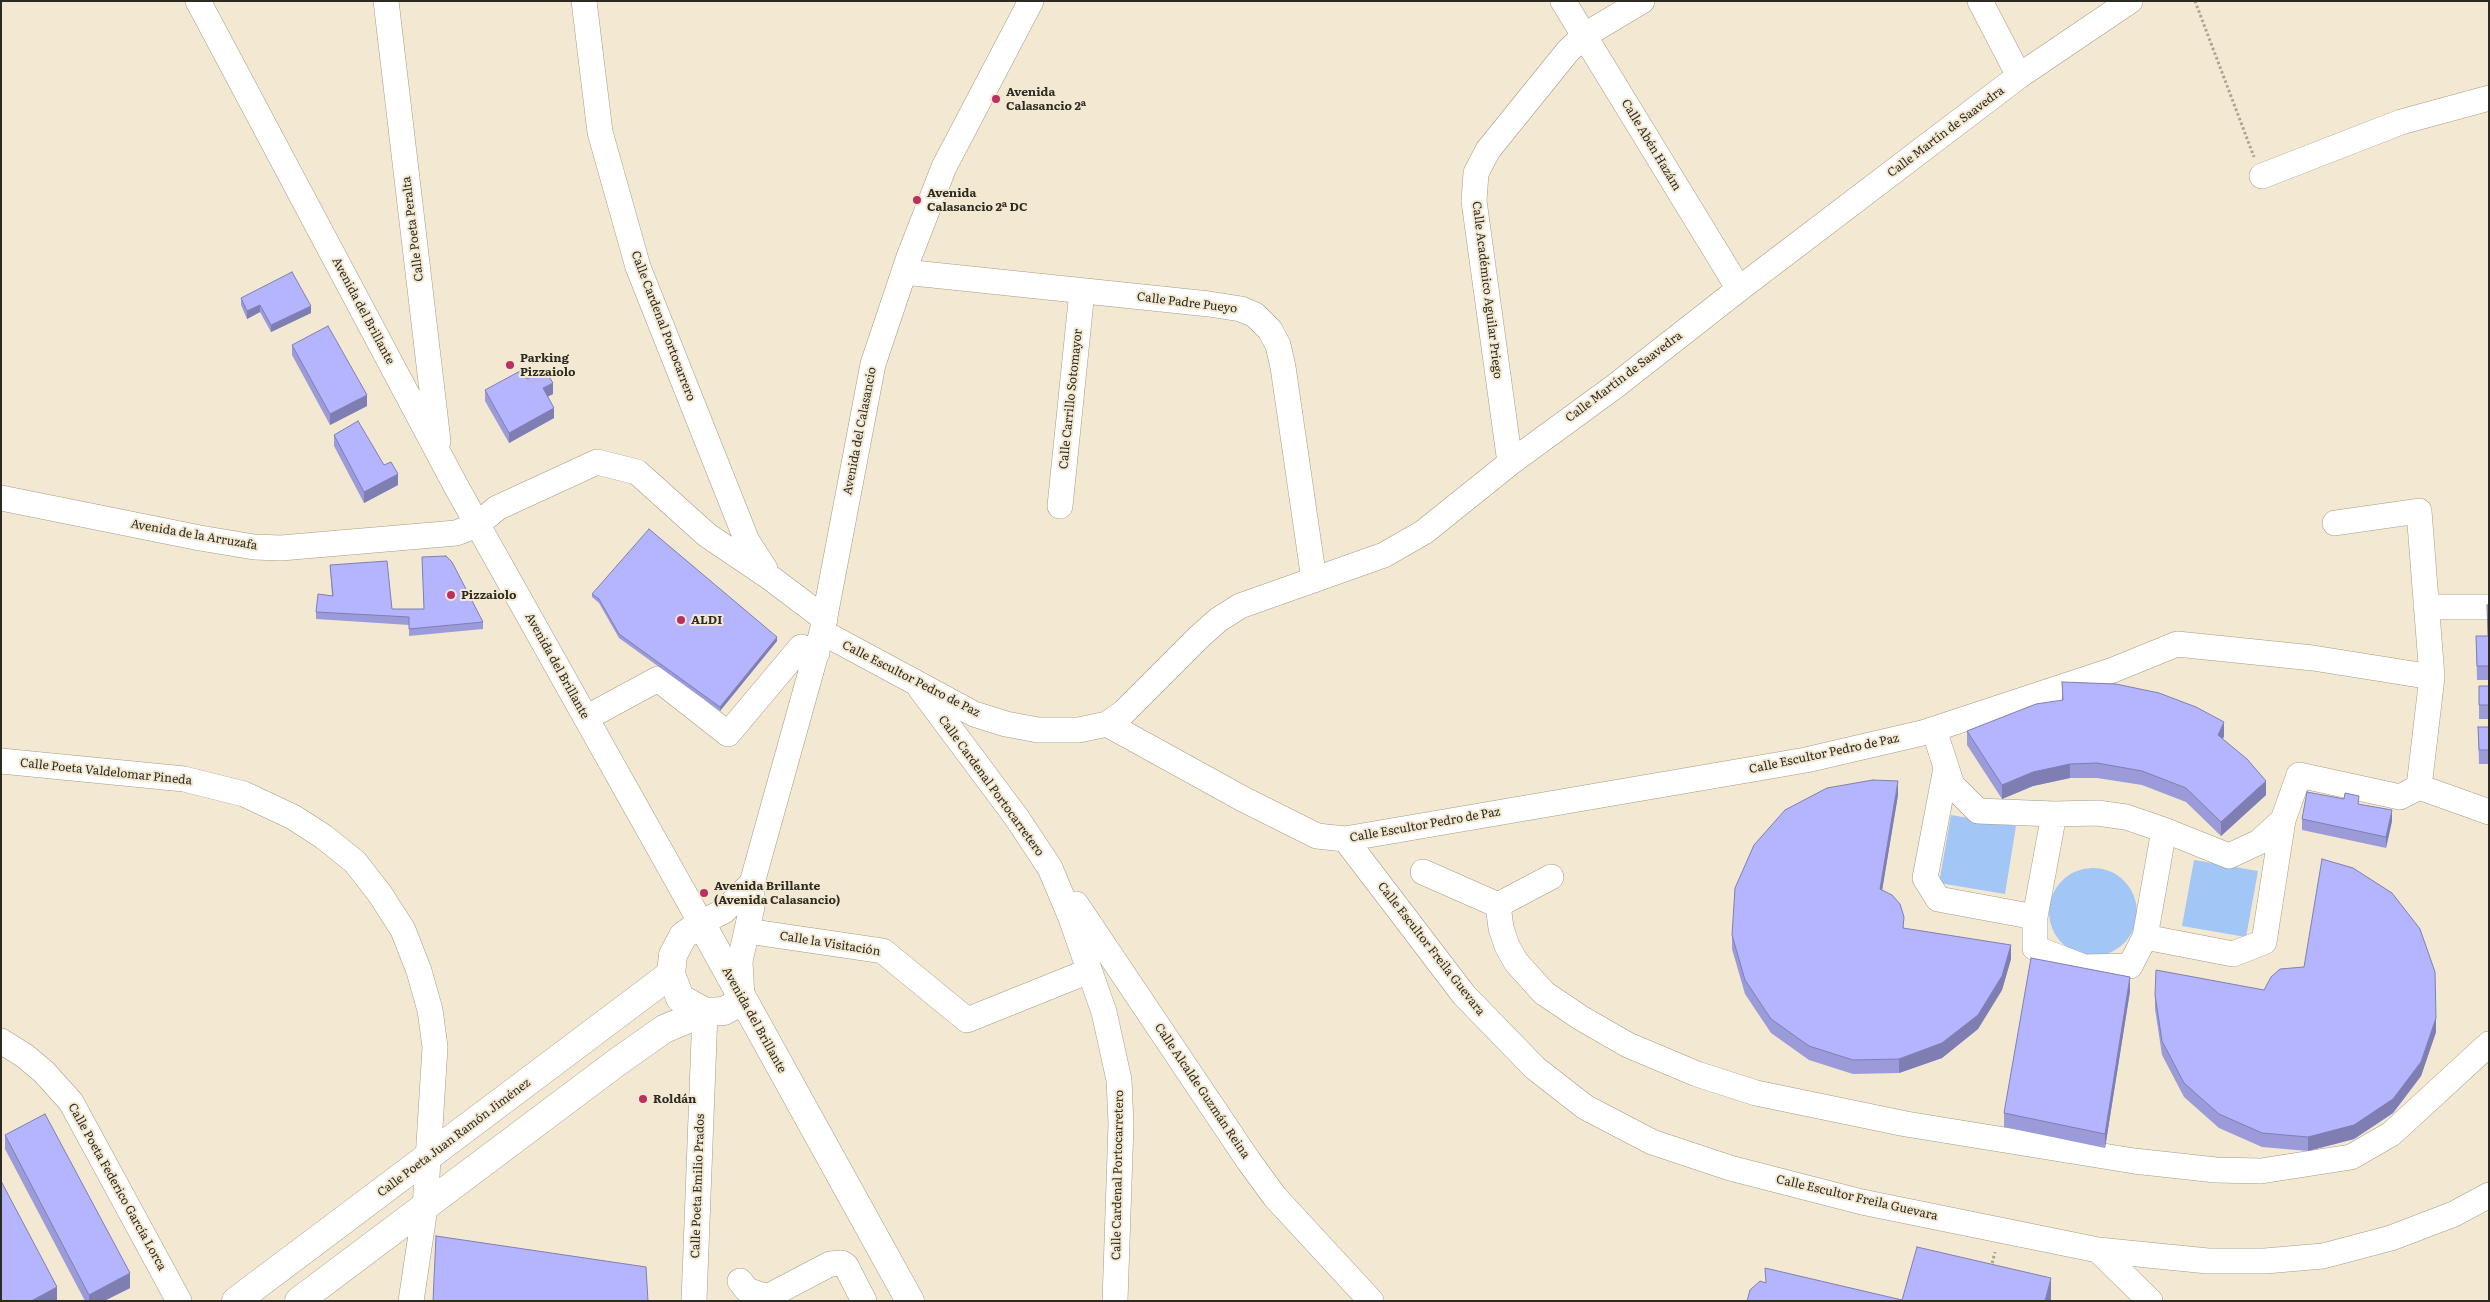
<!DOCTYPE html>
<html>
<head>
<meta charset="utf-8">
<style>
  body { margin:0 }
  #map { position:relative; width:2490px; height:1302px; overflow:hidden; background:#f3e9d2; font-family:Literata,serif }
  canvas { display:block }
  .frame { position:absolute; inset:0; border:2px solid #2d2a21; pointer-events:none }
</style>
</head>
<body>
<div id="map">
<canvas width="2490" height="1302"></canvas>
<div class="frame"></div>
</div>
<script>
const c = document.querySelector('canvas').getContext('2d');
c.lineJoin = 'round';
function paint(path, color) { c.fillStyle = color; c.fill(path, 'evenodd'); }
const toPath = rows => new Path2D(rows.map(r => 'M' + r).join(''));
function stroke(path, color, width, dash) { c.strokeStyle = color; c.lineWidth = width; c.lineCap = dash ? 'butt' : 'round'; c.setLineDash(dash || []); c.stroke(path); }
function write(font, color, halo, rows, align = 'center') {
  c.font = font + ' Literata,serif'; c.lineWidth = 4; c.setLineDash([]); c.textBaseline = 'middle'; c.strokeStyle = halo; c.fillStyle = color; for (const [text, x, y, turn = 0] of rows) {
    c.save(); c.translate(x, y); c.rotate((+turn || 0) * Math.PI / 180); c.textAlign = isNaN(turn) ? turn : align; if (halo) c.strokeText(text, 0, 0); c.fillText(text, 0, 0); c.restore();
  }
}
const water = toPath([
  [1951,815,2016,826,2005,894,1939,883],
  [2194,860,2258,871,2246,937,2182,926],
  '2049 912a44 44 0 1 1 88 0a44 44 0 1 1-88 0Z'
]);
const path = toPath([
  [2195,1,2254,157],
  [1991,1268,1995,1252]
]);
const minor = toPath([
  [198,1,457,488,701,923,724,911,752,883],
  [386,1,438,441],
  [584,1,600,132,638,267,747,541,765,569],
  [1563,1,1739,289],
  [1980,1,2019,76],
  [2262,176,2401,122,2489,98],
  [904,272,1209,304,1241,309,1255,315,1270,330,1278,345,1283,367,1314,580],
  [1510,463,1474,201,1476,173,1488,150,1568,51,1585,35,1642,1],
  [1,498,200,538,254,547,281,548,456,533,477,525,497,508,597,462,637,472,707,535,772,579,825,619],
  [1060,506,1082,291],
  [2426,607,2489,607],
  [822,632,974,714,1006,724,1038,730,1079,730,1107,724,1243,799,1317,836,1345,839,1806,760,1922,733,2113,670,2177,644,2313,658,2432,677,2419,511,2335,523],
  [920,688,1017,818,1050,868,1071,918,1104,1012,1119,1080,1121,1124,1115,1301],
  [586,718,658,679,728,734,801,647,817,653],
  [1107,724,1124,712,1199,637,1218,620,1240,606,1384,555,1424,532,1510,463,1614,387,1739,289,2019,76,2130,1],
  [1934,730,1952,785,1978,811,2054,814,2097,813,2126,817,2164,830,2229,856,2259,842,2283,820,2299,775,2400,797,2419,787,2432,677],
  [1,761,184,779,244,794,293,817,324,837,355,862,380,894,403,930,419,971,430,1010,435,1047,425,1208,411,1301],
  [1946,768,1925,878,1938,899,2035,917,2035,948,2084,967,2130,966,2145,937,2233,954,2264,942,2283,820],
  [2419,787,2489,812],
  [1345,839,1464,995,1535,1068,1585,1107,1652,1142,1730,1168,1862,1202,2098,1250,2208,1261,2265,1261,2323,1256,2391,1238,2454,1214,2489,1195],
  [1423,872,1498,905],
  [1076,904,1248,1160,1275,1197,1371,1301],
  [1498,905,1501,928,1507,946,1516,962,1544,993,1581,1018,1628,1045,1697,1074,1756,1093,1906,1124,2134,1161,2216,1170,2261,1171,2351,1157,2391,1134,2489,1044],
  [1498,905,1551,877],
  [2035,917,2054,814],
  [747,931,883,951,967,1020,1089,971],
  [2145,937,2164,830],
  [742,999,740,961,752,907,752,883,822,632,873,364,909,257,944,167,1031,1],
  [1,1041,25,1056,44,1072,71,1102,179,1301],
  [2098,1250,2150,1301],
  [740,1281,747,1290,764,1296,771,1295,830,1264,842,1263,846,1266,864,1301],
  [694,1301,705,1012]
]);
const major = toPath([
  [742,1001,724,1011,705,1012,680,998,671,974,673,955,683,936,701,923,910,1301],
  [236,1301,671,974],
  [299,1301,616,1063,664,1029,705,1012]
]);
const wall = toPath([
  [241,298,311,313,271,332,260,312,247,319,241,305],
  [292,345,367,406,330,425,292,355],
  [527,379,553,394,548,396,554,418,509,443,485,401,485,390],
  [334,435,384,465,398,485,364,503,334,446],
  [422,557,483,622,483,629,409,636,409,625,316,619,316,612,332,596,330,565,392,609,424,609],
  [592,594,777,641,720,711,619,638,599,603,592,597],
  [2489,605,2489,719,2479,719,2479,686,2489,686,2489,680,2477,680,2476,636,2488,636],
  [2062,682,2224,736,2223,739,2266,795,2221,836,2186,802,2142,785,2097,778,2070,778,2033,786,2002,799,1967,745,1967,731,2062,700],
  [2478,727,2489,727,2489,764,2479,764],
  [1898,795,1882,890,1904,928,2011,959,2002,990,1978,1029,1942,1058,1899,1073,1853,1074,1809,1060,1771,1033,1745,994,1732,949,1732,935],
  [2359,804,2392,821,2386,848,2302,830,2302,819],
  [2130,991,2105,1148,2004,1127,2004,1113],
  [2155,995,2436,1032,2421,1076,2393,1113,2354,1139,2308,1151,2262,1147,2219,1128,2184,1097,2162,1055,2155,1009],
  [5,1135,130,1288,104,1301,85,1301,5,1149]
]);
const shadedWall = toPath([
  [260,305,260,312,247,319,247,311],
  [311,306,311,313,271,332,271,325],
  [553,383,553,394,543,399,543,388],
  [367,395,367,406,330,425,330,414],
  [554,408,554,418,509,443,509,433],
  [398,474,398,485,364,503,364,492],
  [777,637,777,641,720,711,720,707],
  [2224,722,2224,736,2218,749,2218,735],
  [2070,764,2070,778,2033,786,2002,799,2002,785,2033,772],
  [1898,781,1898,795,1880,903,1880,889],
  [2266,781,2266,795,2221,836,2221,822],
  [2392,810,2392,821,2386,848,2386,837],
  [2011,945,2011,959,2002,990,1978,1029,1942,1058,1899,1073,1899,1059],
  [2130,977,2130,991,2105,1148,2105,1134],
  [2436,1018,2436,1032,2421,1076,2393,1113,2354,1139,2308,1151,2308,1137],
  [130,1273,130,1288,104,1301,89,1301,89,1295],
  [2051,1278,2051,1299,2050,1301,2045,1301],
  [57,1287,57,1301,31,1301]
]);
const building = toPath([
  [292,272,311,306,271,325,260,305,247,311,241,298,292,272],
  [328,326,367,395,330,414,292,345,328,326],
  [522,370,527,379,545,370,553,383,543,388,554,408,509,433,485,390,522,370],
  [358,421,384,465,391,462,398,474,364,492,334,435,358,421],
  [649,529,777,637,720,707,619,634,599,599,592,594,649,529],
  [446,556,452,562,483,622,409,629,409,617,316,612,318,594,333,596,330,565,387,561,392,609,424,609,422,557,446,556],
  [2487,605,2489,605,2489,705,2479,705,2479,686,2489,686,2489,666,2477,666,2476,636,2488,636,2487,605],
  [2062,682,2116,684,2159,693,2196,707,2224,722,2218,735,2247,759,2266,781,2221,822,2186,788,2142,771,2097,763,2070,764,2033,772,2002,785,1967,731,2036,704,2063,700,2062,682],
  [2478,727,2489,727,2489,750,2479,750,2478,727],
  [1873,780,1898,781,1880,889,1892,895,1900,904,1904,917,1903,928,2011,945,2002,976,1978,1015,1942,1043,1899,1059,1853,1060,1809,1046,1771,1019,1745,980,1732,935,1735,888,1754,845,1785,810,1827,788,1873,780],
  [2307,792,2344,799,2345,793,2359,796,2358,804,2392,810,2386,837,2302,819,2307,792],
  [2322,859,2353,868,2392,893,2420,929,2435,972,2436,1018,2421,1062,2393,1099,2354,1125,2308,1137,2262,1133,2219,1114,2184,1083,2162,1041,2155,995,2156,970,2264,990,2271,977,2280,969,2304,967,2322,859],
  [2031,958,2130,977,2105,1134,2004,1113,2031,958],
  [45,1114,130,1273,89,1295,5,1135,45,1114],
  [1,1181,57,1287,31,1301,1,1301,1,1181],
  [436,1236,646,1267,648,1301,433,1301,436,1236],
  [1917,1247,2051,1278,2045,1301,1747,1301,1750,1290,1760,1281,1766,1283,1765,1268,1902,1300,1917,1247]
]);
const markers = [
  [996,99,5,"#bc2f61"],
  [917,200,5,"#bc2f61"],
  [510,365,5,"#bc2f61"],
  [451,595,5,"#bc2f61"],
  [681,620,5,"#bc2f61"],
  [704,893,5,"#bc2f61"],
  [643,1099,5,"#bc2f61"]
];
const poiNames = [
  ["Avenida",1006,92],
  ["Calasancio 2ª",1006,106],
  ["Avenida",927,193],
  ["Calasancio 2ª DC",927,207],
  ["Parking",520,358],
  ["Pizzaiolo",520,372],
  ["Pizzaiolo",461,595],
  ["ALDI",691,620],
  ["Avenida Brillante",714,886],
  ["(Avenida Calasancio)",714,900],
  ["Roldán",653,1099]
];
const streetNames = [
  ["Calle Martín de Saavedra",1946,132,-37],
  ["Calle Abén Hazám",1651,145,59],
  ["Calle Poeta Peralta",413,229,-97],
  ["Calle Académico Aguilar Priego",1487,290,83],
  ["Calle Padre Pueyo",1187,303,7],
  ["Avenida del Brillante",363,311,62],
  ["Calle Cardenal Portocarrero",663,326,69],
  ["Calle Martín de Saavedra",1624,377,-37],
  ["Calle Carrillo Sotomayor",1071,399,-84],
  ["Avenida del Calasancio",860,431,-79],
  ["Avenida de la Arruzafa",194,535,10],
  ["Avenida del Brillante",557,666,61],
  ["Calle Escultor Pedro de Paz",911,679,27],
  ["Calle Escultor Pedro de Paz",1824,754,-12],
  ["Calle Poeta Valdelomar Pineda",106,772,6],
  ["Calle Cardenal Portocarretero",991,786,54],
  ["Calle Escultor Pedro de Paz",1425,825,-10],
  ["Calle la Visitación",830,944,9],
  ["Calle Escultor Freila Guevara",1431,949,52],
  ["Avenida del Brillante",754,1020,61],
  ["Calle Alcalde Guzmán Reina",1202,1091,56],
  ["Calle Poeta Juan Ramón Jiménez",454,1138,-37],
  ["Calle Cardenal Portocarretero",1118,1175,-89],
  ["Calle Poeta Emilio Prados",698,1186,-88],
  ["Calle Poeta Federico García Lorca",117,1187,61],
  ["Calle Escultor Freila Guevara",1857,1198,13]
];
paint(water, '#a2c6f6');
stroke(minor, '#a49b85', 26);
stroke(major, '#a49b85', 29);
stroke(path, '#aca492', 3, [2.5, 2.5]);
stroke(minor, '#fff', 25);
stroke(major, '#fff', 28);
paint(wall, '#9c9bda');
paint(shadedWall, '#7f7eb2');
paint(building, '#b5b4fe');
stroke(building, '#7f7eb2', 1);
for (const [x, y, r, color] of markers) { const dot = new Path2D(); dot.arc(x, y, r, 0, 2 * Math.PI); c.fillStyle = color; c.fill(dot); stroke(dot, '#f3e9d2', 2); }
write('bold 12px', '#2d2a21', '#f3e9d2', poiNames, 'left');
write('12px', '#2d2a21', '#f3e9d2', streetNames);
</script>
</body>
</html>
